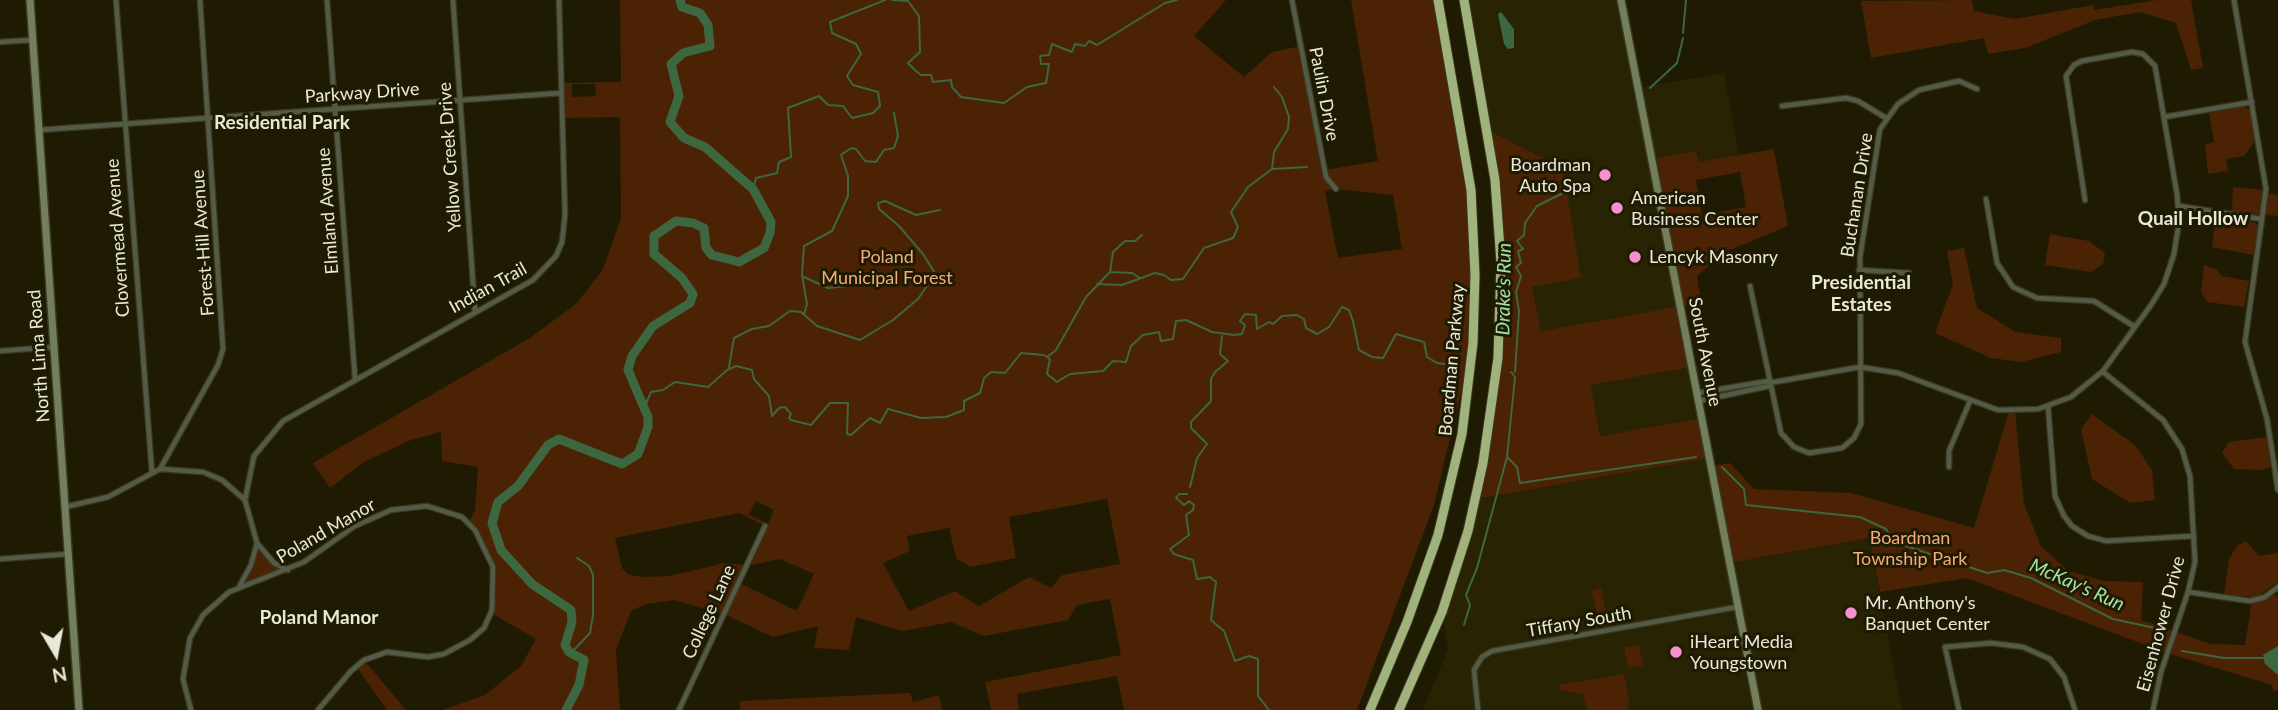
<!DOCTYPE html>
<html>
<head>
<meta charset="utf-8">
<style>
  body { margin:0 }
  #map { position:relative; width:2278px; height:710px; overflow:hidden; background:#1f1b03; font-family:Lato,sans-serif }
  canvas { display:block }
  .north { position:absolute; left:21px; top:619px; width:70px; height:70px; -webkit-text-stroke:5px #1f1b03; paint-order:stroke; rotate:170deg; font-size:19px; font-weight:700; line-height:28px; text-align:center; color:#eae8d9 }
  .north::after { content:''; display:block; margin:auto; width:24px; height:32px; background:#eae8d9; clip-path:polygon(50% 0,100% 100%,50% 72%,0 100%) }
</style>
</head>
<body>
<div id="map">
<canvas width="2278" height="710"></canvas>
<div class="north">N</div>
</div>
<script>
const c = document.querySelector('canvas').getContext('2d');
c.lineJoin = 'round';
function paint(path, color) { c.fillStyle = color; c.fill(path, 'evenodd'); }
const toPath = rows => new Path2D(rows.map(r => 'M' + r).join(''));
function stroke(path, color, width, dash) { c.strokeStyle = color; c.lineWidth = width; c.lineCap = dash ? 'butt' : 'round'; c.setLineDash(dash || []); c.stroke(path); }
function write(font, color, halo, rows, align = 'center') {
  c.font = font + ' Lato,sans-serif'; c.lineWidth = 6; c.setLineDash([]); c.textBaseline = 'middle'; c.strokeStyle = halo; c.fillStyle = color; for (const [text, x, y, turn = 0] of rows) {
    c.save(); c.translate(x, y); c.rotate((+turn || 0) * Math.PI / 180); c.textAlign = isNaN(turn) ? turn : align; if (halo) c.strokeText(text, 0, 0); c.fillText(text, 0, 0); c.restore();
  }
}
const built = toPath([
  [1464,0,1621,0,1638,88,1724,73,1739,155,1699,163,1697,152,1680,306,1540,331,1532,287,1581,278,1488,130],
  [1692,367,1702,418,1600,436,1591,385],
  [1710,458,1730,563,1869,538,1902,710,1423,710,1448,649,1442,612,1476,499]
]);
const green = toPath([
  [620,0,1226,0,1194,36,1244,77,1272,52,1301,46,1325,170,1378,161,1351,0,1438,0,1471,190,1473,343,1434,505,1357,710,1124,710,1117,676,1017,694,1019,710,991,710,985,682,1121,655,1110,599,1077,605,1068,620,984,636,951,622,902,631,856,617,849,650,814,648,818,626,773,637,724,614,674,600,646,604,631,611,616,650,620,710,443,710,485,695,521,666,536,639,491,613,494,572,469,523,475,510,478,467,442,461,441,432,411,440,364,462,330,488,313,463,530,338,577,303,603,269,621,218,620,117,562,118,561,83,621,82],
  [595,84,596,96,572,97,572,84],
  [1336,189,1393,195,1402,249,1338,258,1325,191],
  [1107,499,1120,564,1062,575,1051,588,1029,577,979,606,955,591,909,611,883,563,910,551,907,536,949,528,956,558,970,567,1016,558,1009,517],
  [756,501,774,510,768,524,749,515],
  [739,513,765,526,746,565,724,563,670,576,645,577,629,575,622,568,615,538],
  [780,559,814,574,797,611,739,583,747,566],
  [1972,0,1974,11,2015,19,2093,5,2094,10,2157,0,2191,0,2203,68,2191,70,2176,23,2140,12,2095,20,2025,48,1988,54,1984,38,1871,58,1861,1],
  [2244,106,2252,112,2256,139,2244,156,2226,159,2228,171,2208,174,2205,144,2214,142,2209,113],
  [1488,130,1563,169,1581,278,1532,287,1541,331,1680,306,1652,159,1696,151,1699,162,1774,149,1788,226,1725,252,1697,276,1701,302,1681,306,1692,367,1591,385,1600,436,1702,418,1710,458,1476,499,1489,430,1501,263],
  [1740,172,1746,207,1702,215,1696,180],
  [2233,187,2264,190,2259,214,2232,212],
  [2266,193,2278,195,2278,216,2263,214],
  [2216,215,2256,223,2258,228,2253,255,2212,247],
  [2050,234,2089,241,2105,253,2103,264,2091,272,2045,265],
  [1964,248,1977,308,2016,332,2061,338,2061,352,2021,362,1991,358,1935,333,1953,284,1947,251],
  [2204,265,2216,269,2222,276,2249,281,2244,307,2207,302,2201,292],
  [2009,411,2015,411,2024,504,2041,546,2068,571,2105,581,2143,582,2141,620,2211,644,2245,645,2252,600,2271,593,2278,596,2278,690,2273,691,2272,685,2167,653,1967,578,1880,592,1869,538,1730,563,1711,466,1730,463,1754,489,1851,493,1974,528],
  [2092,414,2135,445,2152,470,2155,500,2130,503,2092,479,2081,429],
  [2267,437,2271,467,2261,470,2234,469,2222,453,2229,442],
  [2246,541,2259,556,2278,553,2278,582,2257,597,2224,595,2229,559,2237,546],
  [257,543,268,557,288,570,239,586],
  [1601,587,1606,615,1598,616,1591,591],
  [1639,645,1643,666,1628,668,1624,647],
  [364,660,406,710,387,710,356,666],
  [1624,674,1629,700,1627,710,1587,710,1583,694,1561,691,1559,685],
  [910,693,913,702,939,695,942,710,740,710,740,701]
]);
const water = toPath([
  [1501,12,1514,29,1514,48,1508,49,1504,44,1498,14],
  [2278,646,2278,675,2265,664,2263,655]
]);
const stream = toPath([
  [892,0,908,1,919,16,920,52,908,63,916,71,921,75,931,75,933,82,951,80,952,87,961,97,1004,103,1027,87,1046,83,1049,64,1041,64,1040,56,1049,55,1052,44,1072,52,1075,44,1085,46,1089,41,1097,45,1165,3,1177,0],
  [1683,33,1686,0],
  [1650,88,1677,63,1683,38],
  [1272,169,1274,152,1288,129,1289,117,1282,97,1274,87],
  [753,189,756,178,777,173,779,162,791,157,788,108,819,96,828,105,843,106,852,118,873,113,880,106,878,92,853,85,847,76,861,54,856,44,832,33,830,22,885,0],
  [1110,272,1132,273,1140,278],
  [802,276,828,288,857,285],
  [1097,284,1122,285,1155,273,1164,275,1171,280,1183,279,1204,248,1233,238,1238,227,1231,212,1248,187,1272,169,1307,167],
  [804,315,807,304,802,275,804,246,832,231,848,196,848,176,841,155,851,148,856,149,865,161,876,162,884,150,894,148,898,136,894,113],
  [1047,357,1056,350,1086,297,1110,272,1113,252,1125,241,1135,241,1142,235],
  [729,367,734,338,752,329,769,326,790,311,801,312,817,326,860,340,893,320,918,299,929,283,938,278,923,254,899,226,879,209,878,203,885,201,916,215,940,210],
  [1511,372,1515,377,1507,457,1517,467,1520,483,1696,457],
  [1515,372,1519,311,1516,292,1521,276,1516,267,1521,263,1518,251,1523,249,1517,241,1524,235,1525,223,1537,206,1571,189],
  [645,406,651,392,663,390,675,382,708,387,727,370,736,366,752,370,754,379,769,396,772,416,779,408,785,407,791,414,789,418,791,420,811,425,830,403,848,403,847,434,851,435,870,418,880,423,888,409,921,418,946,417,964,410,964,401,980,393,984,378,991,372,1005,373,1021,353,1044,355,1050,359,1047,374,1057,382,1070,374,1103,371,1113,361,1126,362,1131,346,1143,335,1159,332,1161,341,1173,339,1176,321,1186,320,1212,332,1234,335,1242,334,1245,325,1240,321,1245,314,1256,315,1257,329,1269,322,1273,324,1282,316,1297,315,1304,319,1306,328,1317,334,1329,327,1342,307,1349,310,1353,321,1359,350,1372,357,1383,358,1396,334,1424,342,1427,357,1437,363,1459,366],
  [1722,467,1744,489,1746,505,1860,517,1886,529,1894,542,1987,573,2004,570,2031,578,2113,619,2164,630],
  [1190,487,1197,458,1207,444,1191,428,1191,422,1211,401,1211,379,1215,372,1228,361,1220,354,1222,336],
  [1187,494,1179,494,1176,498,1184,505,1189,501,1194,505,1193,510,1186,515,1189,535,1170,549,1174,554,1193,560,1197,579,1210,577,1216,582,1211,620,1224,631,1235,661,1249,656,1258,659,1258,696,1269,710],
  [1464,625,1470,605,1466,595,1477,568,1507,457],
  [2182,651,2224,658,2263,658],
  [571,653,590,633,593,615,593,575,589,566,577,558]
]);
const river = toPath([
  [566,710,579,685,584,660,569,652,565,645,572,622,571,610,532,584,501,550,492,523,498,502,518,486,548,445,559,439,622,464,638,454,648,427,648,417,628,370,632,356,653,326,690,303,693,294,682,278,654,254,654,236,676,221,693,223,704,228,706,248,712,255,739,262,764,248,770,233,771,222,753,189,705,147,684,138,670,122,679,96,671,64,683,53,710,46,708,25,700,13,682,7,680,0]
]);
const street = toPath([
  [116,0,152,473],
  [327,0,355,378],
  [453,0,475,311],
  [1292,0,1326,177,1336,189],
  [2234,0,2266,189,2245,342,2267,419,2278,490],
  [0,42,32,40],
  [1782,106,1846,98,1858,101,1886,118],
  [2164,117,2252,102],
  [39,130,561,93],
  [1986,199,1997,263,2013,287,2037,298,2094,301,2135,327],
  [2179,206,2262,219],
  [1859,270,1909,273],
  [1750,286,1781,433,1794,447,1809,453,1842,448,1854,438,1861,424,1860,257,1880,129,1898,104,1919,90,1959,81,1977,89],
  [0,351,54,347],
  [2103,372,2163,420,2182,449,2190,476,2195,562,2188,592,2161,672,2153,710],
  [1769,383,1860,367,1898,373,1998,410,2038,409,2071,397,2103,371,2151,305,2164,284,2174,254,2179,222,2177,194,2155,66,2143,54,2132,52,2082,61,2074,65,2066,76,2085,200],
  [1697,393,1769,381],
  [1699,401,1769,386],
  [2048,406,2055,496,2064,516,2072,526,2088,536,2106,541,2194,536],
  [1949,467,1949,451,1970,401],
  [160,469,218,365,223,349,200,0],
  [245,500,254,456,283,421,533,280,556,256,562,242,565,215,559,0],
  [65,507,108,497,160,469,203,472,222,480,245,500,257,543,274,563,288,570],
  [0,559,68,554],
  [240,585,251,565,257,543],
  [2188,592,2250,601,2265,597,2278,587],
  [191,710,183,679,190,638,203,615,229,592,304,562,355,526,391,510,427,506,462,517,475,530,493,567,492,610,484,628,470,640,444,654,428,657,387,652,364,660,351,671,318,710],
  [679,710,765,526],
  [1478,710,1474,670,1482,657,1492,651,1737,607],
  [1959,710,1945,647,1991,643,2023,647,2050,659,2064,677,2075,710]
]);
const secondary = toPath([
  [30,0,79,710],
  [1621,0,1758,710]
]);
const highway = toPath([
  [1370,710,1407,622,1438,535,1462,434,1473,343,1475,275,1471,190,1438,0],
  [1399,710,1442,612,1468,531,1483,463,1498,358,1501,263,1495,180,1464,0]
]);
const markers = [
  [1605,175,7,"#f690d0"],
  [1617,208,7,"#f690d0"],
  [1635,257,7,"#f690d0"],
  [1851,613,7,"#f690d0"],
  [1676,652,7,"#f690d0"]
];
const streetNames = [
  ["Parkway Drive",362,93,-4],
  ["Paulin Drive",1324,94,79],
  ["Yellow Creek Drive",450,157,-94],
  ["Buchanan Drive",1857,195,-81],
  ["Elmland Avenue",328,211,-94],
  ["Clovermead Avenue",118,238,-94],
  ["Forest-Hill Avenue",203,243,-94],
  ["Indian Trail",488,288,-29],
  ["South Avenue",1705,352,79],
  ["North Lima Road",39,356,-94],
  ["Boardman Parkway",1452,360,-85],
  ["Poland Manor",326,531,-30],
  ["College Lane",709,612,-65],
  ["Tiffany South",1579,622,-10],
  ["Eisenhower Drive",2161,624,-75]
];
const poiNames = [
  ["Boardman",1591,165,"right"],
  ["Auto Spa",1591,186,"right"],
  ["American",1631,198],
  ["Business Center",1631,219],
  ["Lencyk Masonry",1649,257],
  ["Mr. Anthony's",1865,603],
  ["Banquet Center",1865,624],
  ["iHeart Media",1690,642],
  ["Youngstown",1690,663]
];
const parkNames = [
  ["Poland",887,257],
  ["Municipal Forest",887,278],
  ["Boardman",1910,538],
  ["Township Park",1910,559]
];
const neighbourhoodNames = [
  ["Residential Park",282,123],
  ["Quail Hollow",2193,219],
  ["Presidential",1861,283],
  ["Estates",1861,305],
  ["Poland Manor",319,618]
];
const waterNames = [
  ["Drake's Run",1504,289,-89],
  ["McKay's Run",2077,585,24]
];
paint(built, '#282302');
paint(green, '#4b2203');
paint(water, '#3d6741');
stroke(stream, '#3d6741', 2);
stroke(river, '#3d6741', 9);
stroke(street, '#3b3821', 7);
stroke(secondary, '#3b3821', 10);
stroke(highway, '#3b3821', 11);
stroke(street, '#535a45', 4.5);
stroke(secondary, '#727e5c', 7);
stroke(highway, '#a1b37d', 9);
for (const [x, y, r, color] of markers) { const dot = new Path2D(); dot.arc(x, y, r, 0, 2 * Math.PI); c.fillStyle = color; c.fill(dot); stroke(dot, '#1f1b03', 2.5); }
write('18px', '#eae8d9', '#1f1b03', streetNames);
write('18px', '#eae8d9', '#1f1b03', poiNames, 'left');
write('18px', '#f5ab7d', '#1f1b03', parkNames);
write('bold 19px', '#eae8d9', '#1f1b03', neighbourhoodNames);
write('italic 19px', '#a1e2a6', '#1f1b03', waterNames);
</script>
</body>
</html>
